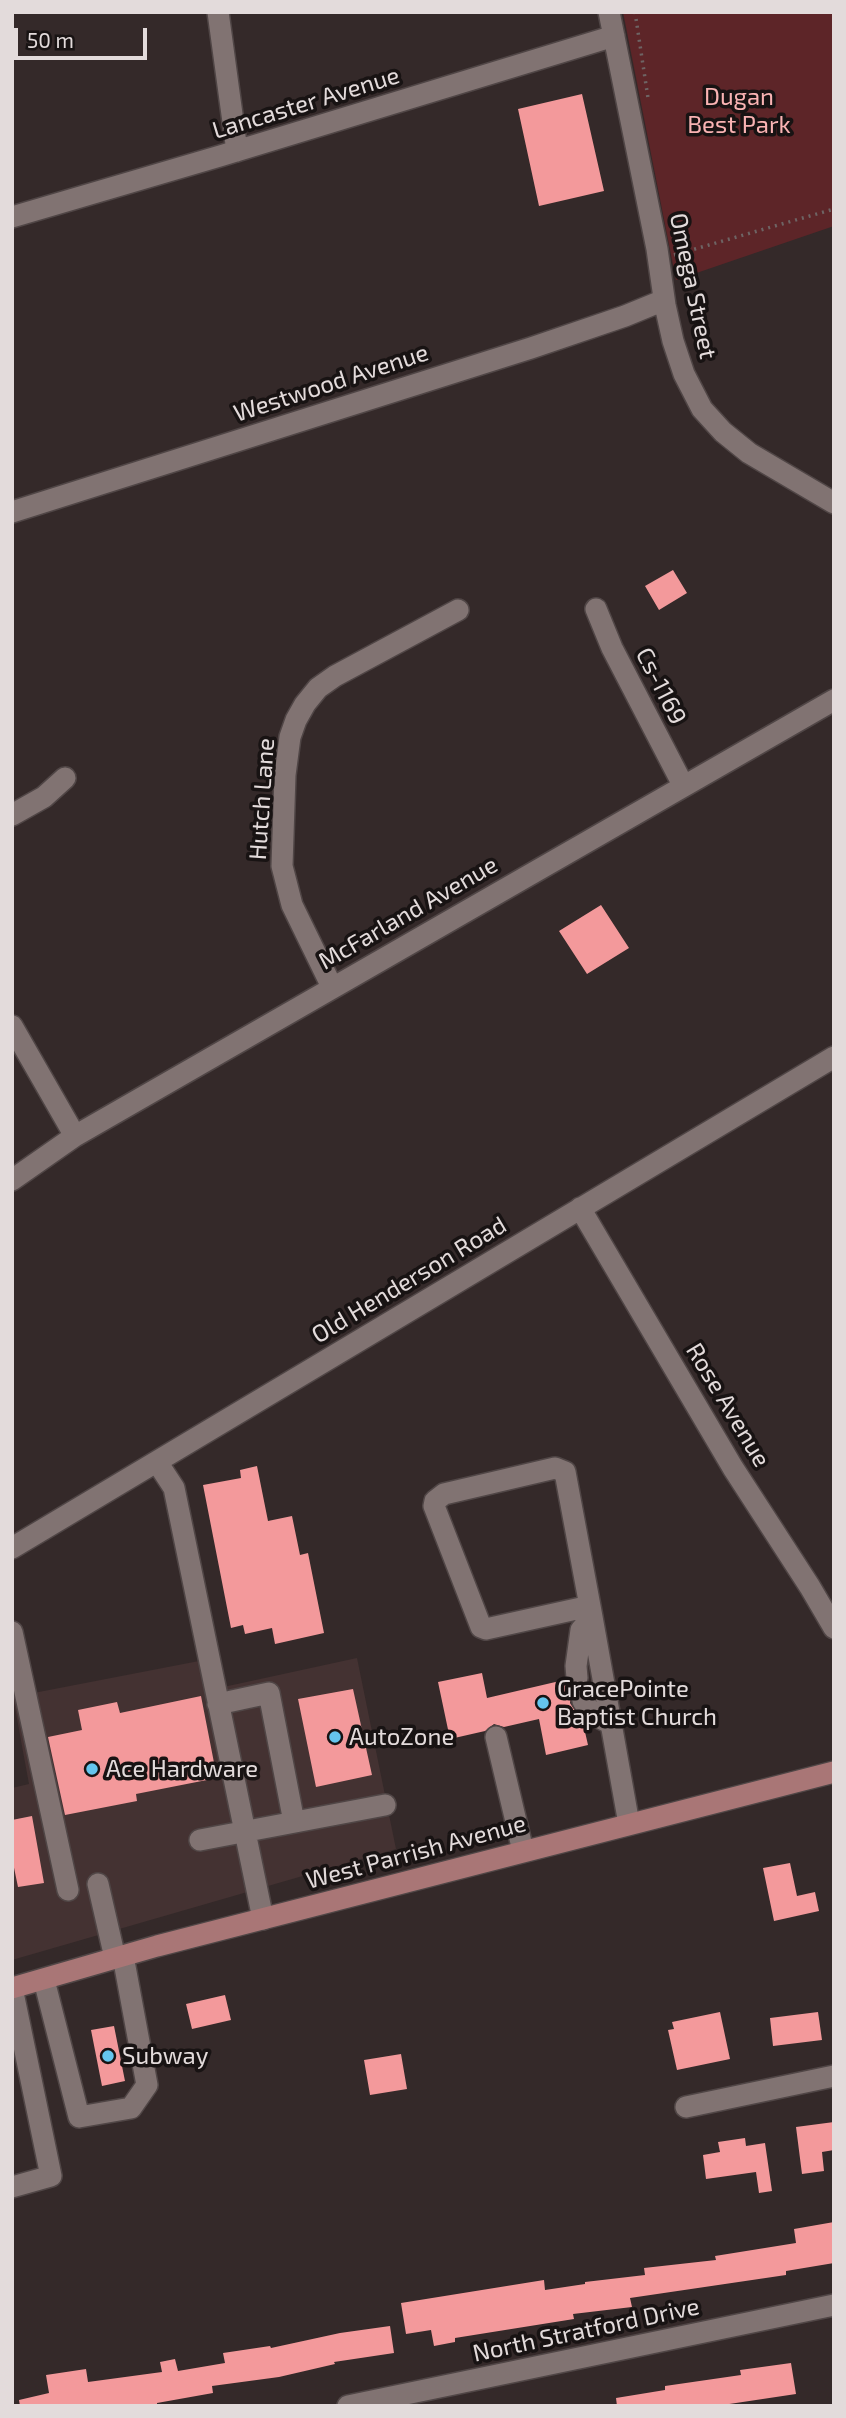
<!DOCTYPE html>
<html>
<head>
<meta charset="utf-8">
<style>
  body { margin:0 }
  #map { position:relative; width:846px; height:2418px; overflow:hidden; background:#342929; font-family:"Exo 2",sans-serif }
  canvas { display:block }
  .frame { position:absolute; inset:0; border:14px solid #e3dbdb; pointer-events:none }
  .scale { position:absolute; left:14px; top:28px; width:133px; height:32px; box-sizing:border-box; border:4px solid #e3dbdb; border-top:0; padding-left:9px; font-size:21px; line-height:24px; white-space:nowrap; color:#e3dbdb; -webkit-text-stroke:5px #181313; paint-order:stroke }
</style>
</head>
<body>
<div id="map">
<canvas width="846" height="2418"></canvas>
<div class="frame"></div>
<div class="scale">50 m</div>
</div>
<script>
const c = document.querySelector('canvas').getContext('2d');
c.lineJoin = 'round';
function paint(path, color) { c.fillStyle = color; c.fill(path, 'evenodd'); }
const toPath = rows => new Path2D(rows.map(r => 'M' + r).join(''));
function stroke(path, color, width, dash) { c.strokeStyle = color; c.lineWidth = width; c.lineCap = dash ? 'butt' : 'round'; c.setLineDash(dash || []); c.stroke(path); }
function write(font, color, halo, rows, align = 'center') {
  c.font = font + ' "Exo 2",sans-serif'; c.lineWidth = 7; c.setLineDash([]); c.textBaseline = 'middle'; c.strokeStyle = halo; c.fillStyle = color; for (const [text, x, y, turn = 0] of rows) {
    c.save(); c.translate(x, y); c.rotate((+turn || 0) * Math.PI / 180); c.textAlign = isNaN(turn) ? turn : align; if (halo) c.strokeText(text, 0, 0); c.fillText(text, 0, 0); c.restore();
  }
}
const built = toPath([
  [357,1658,396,1849,12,1960,12,1788,29,1784,13,1697,199,1661,205,1691]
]);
const green = toPath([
  [623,12,834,12,834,226,676,280]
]);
const building = toPath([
  [582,94,604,191,539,206,518,109],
  [673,570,687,593,659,610,645,586],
  [601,905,629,948,587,974,559,931],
  [257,1466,268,1521,292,1516,300,1555,308,1553,324,1633,275,1644,272,1628,245,1634,243,1625,231,1628,203,1485,241,1478,240,1470],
  [482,1673,487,1698,564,1680,567,1686,575,1691,571,1696,570,1703,583,1723,588,1745,546,1755,539,1719,504,1727,494,1724,485,1731,450,1739,438,1682],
  [353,1689,372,1775,316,1787,298,1699],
  [201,1696,217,1778,136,1794,137,1801,65,1815,48,1737,82,1730,78,1710,117,1702,120,1713],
  [32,1816,44,1883,18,1887,12,1858,12,1820],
  [790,1863,797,1896,815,1892,819,1911,774,1921,763,1868],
  [225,1995,231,2020,192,2029,186,2004],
  [720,2012,730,2059,677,2070,668,2030,674,2029,672,2022],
  [818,2012,822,2040,773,2046,770,2018],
  [114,2026,125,2081,102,2086,91,2030],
  [401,2054,407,2089,370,2095,364,2060],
  [834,2122,834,2150,822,2152,824,2171,802,2174,796,2127],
  [745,2138,746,2146,765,2143,772,2191,759,2193,756,2172,706,2179,703,2155,720,2152,718,2142],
  [834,2222,834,2263,786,2271,786,2275,630,2298,632,2307,573,2314,574,2319,455,2338,455,2342,434,2346,431,2330,406,2334,401,2303,544,2280,545,2290,585,2284,585,2282,645,2275,644,2268,716,2260,715,2256,796,2243,794,2229],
  [390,2326,394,2353,334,2362,335,2364,279,2377,212,2386,213,2393,157,2403,157,2406,20,2406,19,2400,49,2393,46,2375,86,2369,88,2382,162,2372,160,2362,175,2359,178,2371,225,2363,223,2353,270,2346,271,2348,340,2333],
  [791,2363,796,2394,716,2406,617,2406,616,2398,665,2390,665,2386,741,2375,740,2370]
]);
const path = toPath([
  [635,12,648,98],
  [674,255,834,209]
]);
const minor = toPath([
  [218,12,237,151],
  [609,12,657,249,665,305,673,341,684,374,702,409,723,432,749,453,834,503],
  [12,217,220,156,614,36],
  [12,512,531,348,625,316,664,300],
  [596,609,612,648,683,785],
  [12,815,44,797,65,778],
  [332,987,292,905,282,866,285,775,290,737,296,720,305,704,318,688,335,676,458,610],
  [12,1026,75,1136],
  [12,1180,75,1136,834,700],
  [580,1208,733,1468,810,1587,834,1628],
  [157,1462,174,1488,263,1919],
  [12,1548,834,1057],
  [590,1606,486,1629,481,1627,434,1506,435,1501,444,1494,555,1468,565,1472,592,1617,629,1824],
  [12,1632,68,1890],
  [577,1678,576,1666,581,1630,592,1617],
  [583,1701,592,1714,610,1723],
  [218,1704,269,1693,294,1822],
  [496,1737,523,1851],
  [200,1840,385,1805],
  [98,1884,115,1958],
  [44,1980,79,2117,131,2108,147,2085,123,1956],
  [12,1988,51,2176,12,2187],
  [686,2107,834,2076],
  [348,2406,834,2305]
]);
const major = toPath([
  [12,1988,157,1946,834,1772]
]);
const markers = [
  [543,1703,7,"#65c5ee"],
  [335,1737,7,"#65c5ee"],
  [92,1769,7,"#65c5ee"],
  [108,2056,7,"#65c5ee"]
];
const parkNames = [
  ["Dugan",739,97],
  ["Best Park",739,125]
];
const streetNames = [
  ["Lancaster Avenue",306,103,-17],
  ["Omega Street",693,286,78],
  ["Westwood Avenue",331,383,-18],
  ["Cs-1169",661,686,63],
  ["Hutch Lane",262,799,-86],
  ["McFarland Avenue",408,913,-30],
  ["Old Henderson Road",409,1280,-31],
  ["Rose Avenue",728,1405,59],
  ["West Parrish Avenue",416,1852,-15],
  ["North Stratford Drive",586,2330,-12]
];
const poiNames = [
  ["GracePointe",557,1689],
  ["Baptist Church",557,1717],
  ["AutoZone",349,1737],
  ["Ace Hardware",106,1769],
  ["Subway",122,2056]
];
paint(built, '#443232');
paint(green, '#5d2528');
paint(building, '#f3999b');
stroke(minor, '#504646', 24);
stroke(major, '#504646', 24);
stroke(path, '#6e6464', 3.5, [2, 5]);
stroke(minor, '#817372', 21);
stroke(major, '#a97676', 21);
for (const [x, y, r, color] of markers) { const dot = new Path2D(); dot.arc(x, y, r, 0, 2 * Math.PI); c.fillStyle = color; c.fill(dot); stroke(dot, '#181313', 2.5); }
write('24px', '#f9b3b3', '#181313', parkNames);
write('24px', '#e3dbdb', '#181313', streetNames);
write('24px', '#e3dbdb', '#181313', poiNames, 'left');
</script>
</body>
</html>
